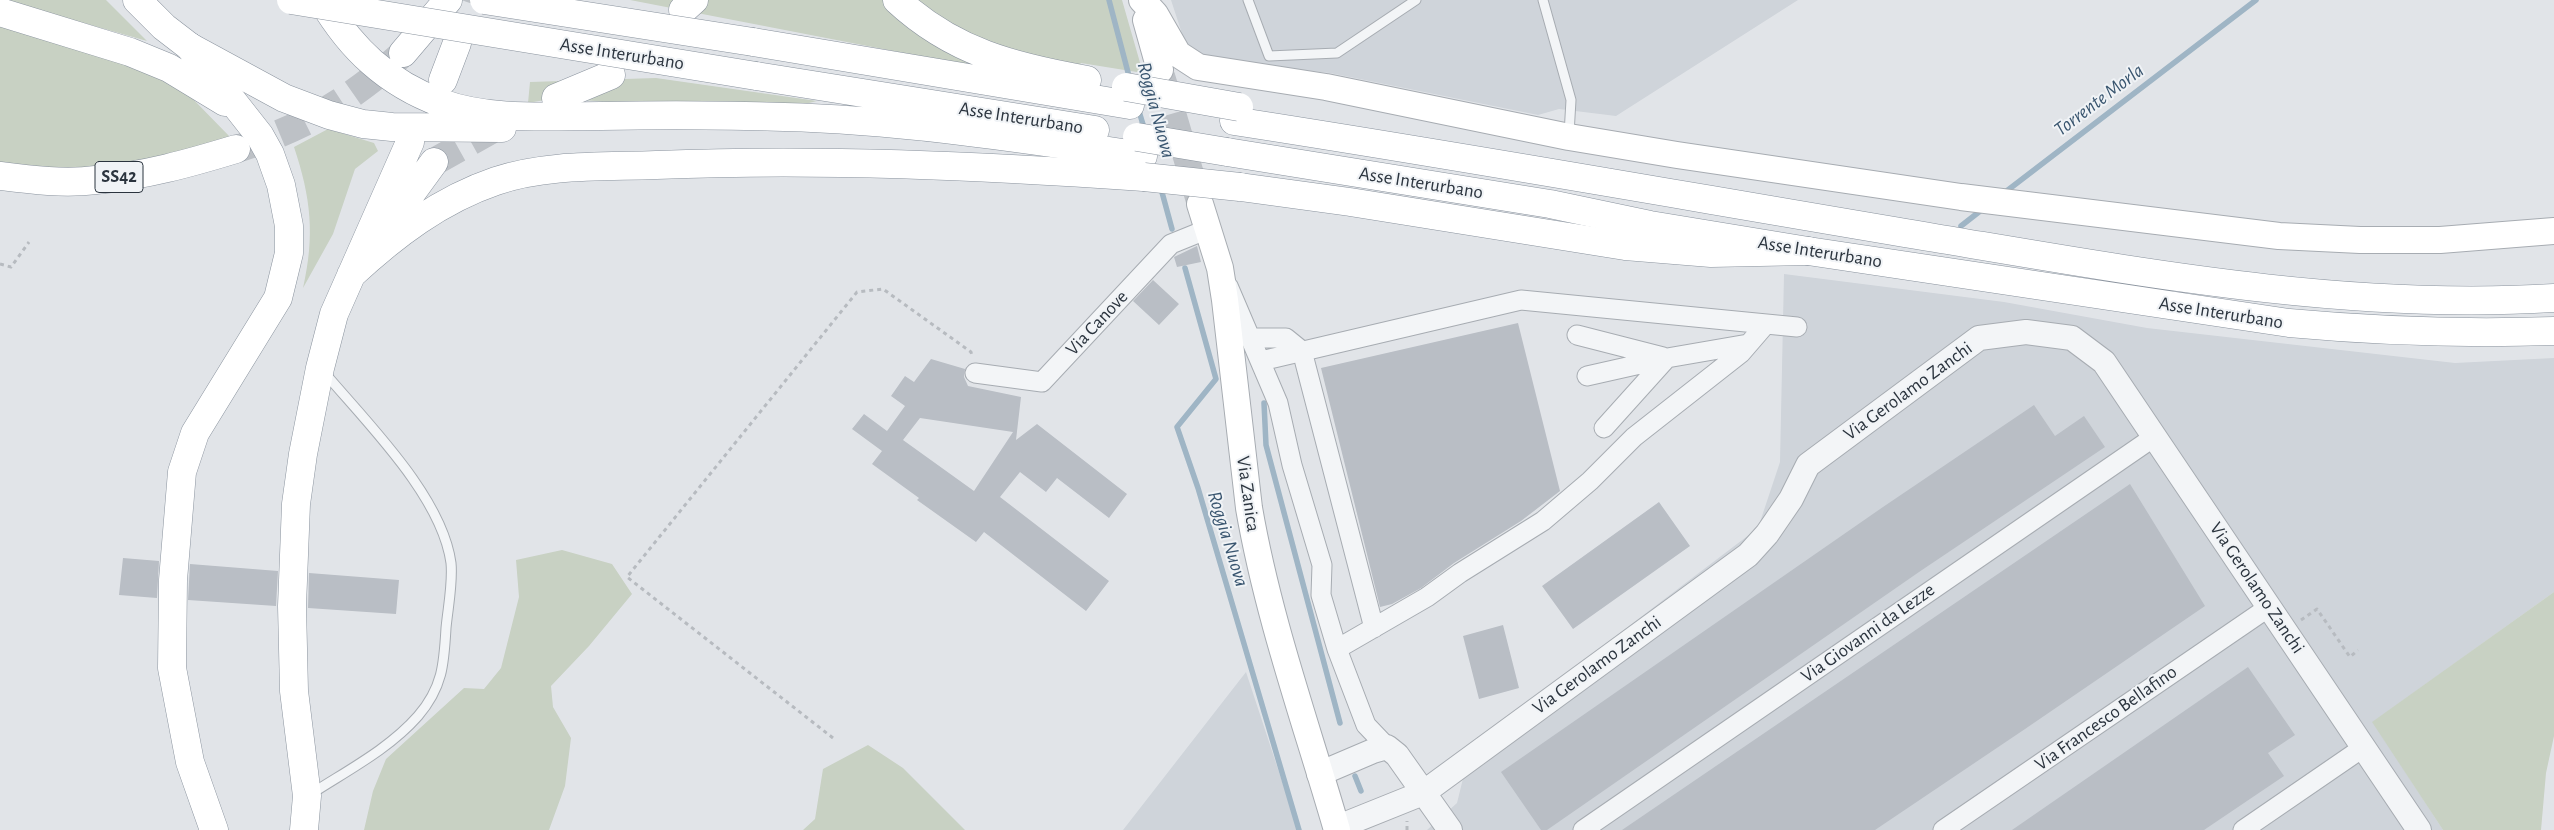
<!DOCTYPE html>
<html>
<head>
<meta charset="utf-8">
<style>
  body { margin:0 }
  canvas { display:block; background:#e1e4e8 }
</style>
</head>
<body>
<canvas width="2554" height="830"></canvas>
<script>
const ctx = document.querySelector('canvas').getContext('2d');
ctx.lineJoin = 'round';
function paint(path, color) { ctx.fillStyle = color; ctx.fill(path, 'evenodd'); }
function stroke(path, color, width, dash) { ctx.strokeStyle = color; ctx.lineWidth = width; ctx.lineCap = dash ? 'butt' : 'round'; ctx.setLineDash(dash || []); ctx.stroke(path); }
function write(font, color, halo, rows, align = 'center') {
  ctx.font = font + ' "Alegreya Sans",sans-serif'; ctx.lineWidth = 4; ctx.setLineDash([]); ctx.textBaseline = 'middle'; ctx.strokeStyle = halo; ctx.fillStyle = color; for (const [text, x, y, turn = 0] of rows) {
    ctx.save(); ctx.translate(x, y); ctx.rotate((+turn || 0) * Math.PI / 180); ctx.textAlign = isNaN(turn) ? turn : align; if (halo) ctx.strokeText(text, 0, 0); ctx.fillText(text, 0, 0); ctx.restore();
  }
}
paint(new Path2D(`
  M1171,0H1798L1616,116L1559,109L1538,115L1330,73L1190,58Z
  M1784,274L2004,302L2147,328L2455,363L2554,358V592L2373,722L2443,830H1427L1457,803L1471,746L1758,528L1780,462Z
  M1246,672L1298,830H1123Z`), '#cfd4da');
paint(new Path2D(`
  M3,0H106L147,41Z
  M630,0H883L904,21L981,68Z
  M912,0H1122L1143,73L1081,63L1077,70L971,42Z
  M0,22L132,63L189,95L232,139L171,157L92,171L0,165Z
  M656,78L817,101L801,105L675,101L647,105L556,98L528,103L530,82Z
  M328,129L374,143L378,151L355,169L333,234L303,288C315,235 311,198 294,147Z
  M562,550L612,564L632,594L589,646L551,686L553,707L571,738L565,786L549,830H364L373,791L386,759L464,688L484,689L501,668L519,597L516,560Z
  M2554,592V736L2546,773L2541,830H2443L2372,722Z
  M868,745L903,768L965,830H803L815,819L823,769Z`), '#c8d1c3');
stroke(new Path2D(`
  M1109,0L1130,80
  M1138,108L1145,131
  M1160,185L1172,229
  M2004,193L2256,0
  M1961,226L1984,208
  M1185,268L1216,379L1177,427L1198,488L1299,830
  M1264,403L1266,445L1340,723
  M1355,776L1361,791`), '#9fb5c5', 5.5);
paint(new Path2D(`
  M1197,246L1201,262L1177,267L1174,257Z
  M1153,280L1179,304L1159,325L1133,301Z
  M1518,323L1560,491L1521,521L1454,563L1421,588L1392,604L1380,607L1321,368Z
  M931,359L965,369L964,377L968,386L1021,397L1016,440L1037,424L1127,494L1109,518L1057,478L1046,492L1020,472L1000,497L1109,581L1086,611L984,532L976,542L917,500L919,498L872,464L882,451L852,429L864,414L887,431L905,406L891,396L905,376L914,382ZM920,418L1013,432L974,491L903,440Z
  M2034,405L2055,436L2084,416L2105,447L1919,572L1547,830H1541L1501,772L1883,507Z
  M2130,484L2205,606L2025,729L1875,830H1622Z
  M1659,502L1690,546L1573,629L1542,586Z
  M123,558L159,561L157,598L119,595Z
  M190,564L278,571L276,606L188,600Z
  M309,573L399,580L396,614L308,608Z
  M1503,625L1519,688L1479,699L1463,636Z
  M2248,667L2295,735L2268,753L2284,776L2204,830H2012Z`), '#b9bec5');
stroke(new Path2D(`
  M1162,76L1199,201`), '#bdc1c6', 26, [26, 13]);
stroke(new Path2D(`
  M240,148C307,126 347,102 400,56`), '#bdc1c6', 28, [28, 14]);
stroke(new Path2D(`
  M457,43L472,0
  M434,162L502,124`), '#bdc1c6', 28, [28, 14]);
const service = new Path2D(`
  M1248,0L1269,56L1337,53L1416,0
  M1543,0L1571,100L1569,134
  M311,794C348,770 389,749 418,716C443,687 444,663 446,628C448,607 453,583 451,563C442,496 366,422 324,372`);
const minor = new Path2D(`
  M1228,286L1278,403L1292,465L1322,565L1321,595L1337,649L1366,725L1387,747
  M1577,335L1663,357
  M1251,338H1286L1302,351L1374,628
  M1261,361L1521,300L1797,327
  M975,373L1042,382L1171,244L1208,229
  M1587,376L1667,358L1748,344
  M1604,428L1667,358
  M1337,649L1427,597L1460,573L1543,521L1590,481L1634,437L1741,353L1766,324
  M1583,830L2154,437
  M1943,830L2269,607
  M2243,830L2364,747`);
const tertiary = new Path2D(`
  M1319,774L1373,751L1387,747L1397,755L1450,830
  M1336,828L1423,793L1748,555L1767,534L1791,499L1808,465L1979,338L2026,332L2072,338L2104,362L2419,830`);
const secondary = new Path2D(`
  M1142,0L1155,14L1178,54L1198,67L1326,87L1569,137L1677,155L1961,197L2279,236L2360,240H2440L2554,231
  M1146,20L1160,70
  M1200,204L1220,268L1225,300L1249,508C1268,618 1306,723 1337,830`);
const trunk = new Path2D(`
  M137,0L164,27L190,47L284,98L329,115L363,124L392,127L502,128
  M322,0C351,49 387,83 441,103C490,121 549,116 601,116C662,115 723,115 784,117C904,120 1024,139 1143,156
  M897,0C953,52 1014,67 1087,80
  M753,42L1130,105
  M403,53L448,0
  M756,76L1095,130
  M1234,121C1468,157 1702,199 1935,238C2139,272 2347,311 2554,298
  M1227,152L1550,204L1650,225L1808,251L2289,323C2377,331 2465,334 2554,331
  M0,176C31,180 65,184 96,180C144,176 190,163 236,149`);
const motorway = new Path2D(`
  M683,10L694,0
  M0,12L130,52L169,68L225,102
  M190,47L260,136L270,154L281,185L289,226V253L278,298L195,433L182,472L173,580L172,668L190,762L214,830
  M443,80L457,43
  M556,98L611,75
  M1240,187L1350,202L1625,246L1711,253L1808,251
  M383,232L434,162
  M351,275C394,235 440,200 496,181C546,164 604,167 656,165C819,158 982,166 1144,177
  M304,830L307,796L294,691L292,606L296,504L303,454L320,368L334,314L410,142`);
stroke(service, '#a7acb2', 11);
stroke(minor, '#a7acb2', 21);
stroke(tertiary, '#a7acb2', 26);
stroke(secondary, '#a7acb2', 28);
stroke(trunk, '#8a939e', 29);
stroke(motorway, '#8a939e', 29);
stroke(new Path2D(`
  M0,264L11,267L29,242
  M2301,620L2317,609L2350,657L2358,650
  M833,738L627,577L857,292L883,289L971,352L972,356
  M1407,830V821`), '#b7bbc0', 3, [4, 4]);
stroke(service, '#f3f5f7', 9);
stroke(minor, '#f3f5f7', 19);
stroke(tertiary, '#f3f5f7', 24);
stroke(secondary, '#fff', 26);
stroke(trunk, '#fff', 28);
stroke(motorway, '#fff', 28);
const trunkBridge = new Path2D(`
  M291,0L756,76
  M484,0L753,42
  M1126,87L1239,107
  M1137,137L1227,152`);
const motorwayBridge = new Path2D(`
  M1144,177L1240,187`);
stroke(trunkBridge, '#8a939e', 29, []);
stroke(motorwayBridge, '#8a939e', 29, []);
stroke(trunkBridge, '#fff', 28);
stroke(motorwayBridge, '#fff', 28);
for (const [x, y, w] of [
  [119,177,48]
]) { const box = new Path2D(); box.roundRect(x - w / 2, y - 15.5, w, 31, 4); ctx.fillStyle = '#f0f3f6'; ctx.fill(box); stroke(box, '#2b343e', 1); }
write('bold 18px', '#2b343e', null, [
  ["SS42",119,177]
]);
write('19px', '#2b343e', '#f0f3f6', [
  ["Asse Interurbano",622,54,9],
  ["Asse Interurbano",1021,118,9],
  ["Asse Interurbano",1421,183,9],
  ["Asse Interurbano",1820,252,9],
  ["Asse Interurbano",2221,313,9],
  ["Via Canove",1097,323,-47],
  ["Via Gerolamo Zanchi",1908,391,-36],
  ["Via Zanica",1248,494,82],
  ["Via Gerolamo Zanchi",2257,588,56],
  ["Via Giovanni da Lezze",1868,633,-35],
  ["Via Gerolamo Zanchi",1597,665,-36],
  ["Via Francesco Bellafino",2106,718,-35]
]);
write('italic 20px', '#39556f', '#f0f3f6', [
  ["Torrente Morla",2099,100,-37],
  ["Roggia Nuova",1156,110,75],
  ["Roggia Nuova",1228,539,73]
]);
</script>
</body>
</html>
